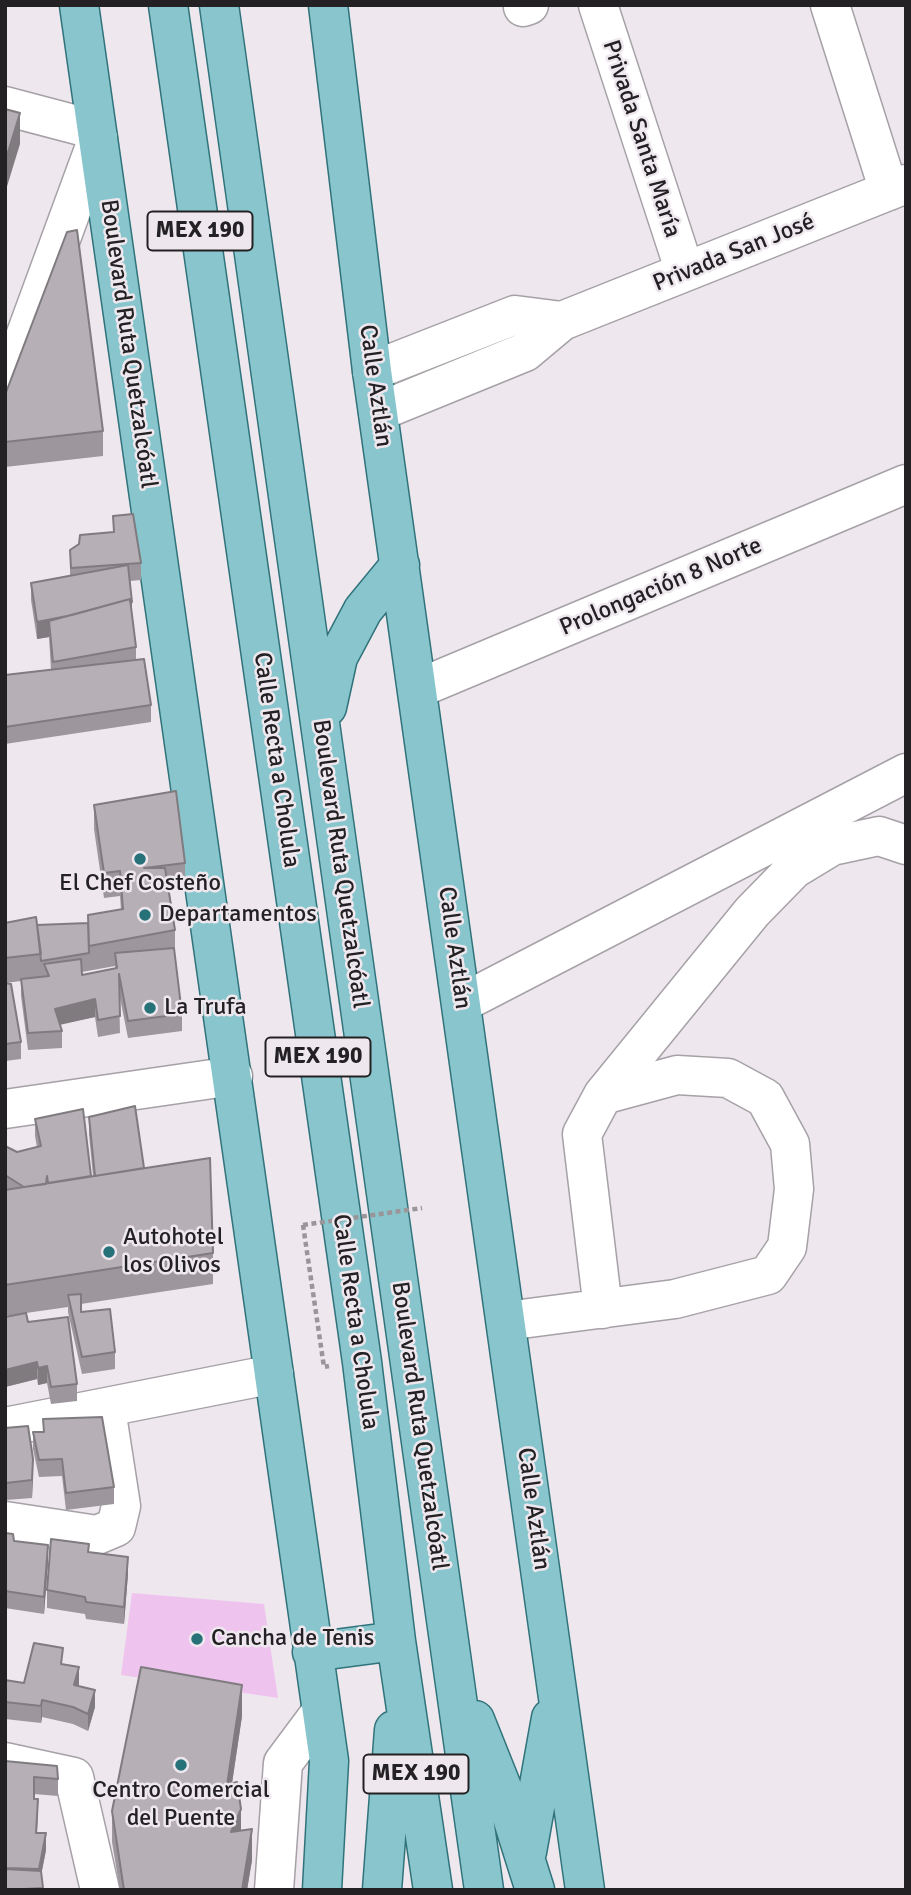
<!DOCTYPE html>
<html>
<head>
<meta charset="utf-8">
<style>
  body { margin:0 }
  #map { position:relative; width:911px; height:1895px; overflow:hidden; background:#eee8ee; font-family:Signika,sans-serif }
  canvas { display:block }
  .frame { position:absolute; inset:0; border:7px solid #232123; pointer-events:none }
</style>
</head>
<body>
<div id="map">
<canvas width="911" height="1895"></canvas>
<div class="frame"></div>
</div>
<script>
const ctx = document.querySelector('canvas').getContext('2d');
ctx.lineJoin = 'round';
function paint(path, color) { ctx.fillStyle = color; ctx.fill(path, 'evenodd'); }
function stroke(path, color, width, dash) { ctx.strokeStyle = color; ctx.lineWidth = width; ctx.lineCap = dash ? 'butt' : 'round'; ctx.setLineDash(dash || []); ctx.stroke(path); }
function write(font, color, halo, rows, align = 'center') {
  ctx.font = font + ' Signika,sans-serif'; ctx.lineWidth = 5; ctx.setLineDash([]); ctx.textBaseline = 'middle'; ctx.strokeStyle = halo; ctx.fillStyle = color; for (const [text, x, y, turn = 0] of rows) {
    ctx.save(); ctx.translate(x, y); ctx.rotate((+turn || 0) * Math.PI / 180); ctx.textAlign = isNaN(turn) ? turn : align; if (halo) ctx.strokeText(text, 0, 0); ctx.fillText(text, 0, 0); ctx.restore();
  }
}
paint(new Path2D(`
  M132,1593L264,1604L278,1698L121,1675Z`), '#eec4ee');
const minor = new Path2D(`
  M598,5L685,272
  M830,5L889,191
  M523,7L529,5
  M5,106L96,130
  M372,371L515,315L562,321
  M5,391L98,138
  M378,412L525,352L562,321L906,184
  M417,689L906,484
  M462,1003L906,773
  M5,1109L233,1076
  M603,1309L582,1134L603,1095L752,912L794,869L832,846L879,836L906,845
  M506,1321L675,1299L768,1275L787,1247L794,1189L790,1144L765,1098L728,1078L677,1075L603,1095
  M5,1427L274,1374
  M5,1521L97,1535L116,1527L121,1506L106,1409
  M5,1762L74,1777L100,1890
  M274,1890L283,1763L321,1712`);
const major = new Path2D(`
  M79,5L329,1761L322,1890
  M168,5L362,1362L396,1641L433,1890
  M219,5L484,1890
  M328,5L372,371L585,1890
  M327,707L338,657L363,610L400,565
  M312,1652L396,1641
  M475,1720L505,1795L535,1890
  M527,1852L551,1718
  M382,1890L394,1730`);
stroke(minor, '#a6a1a6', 41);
stroke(major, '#31737b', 41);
stroke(new Path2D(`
  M303,1225L324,1367L329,1366`), '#999599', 4.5, [5, 3.5]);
stroke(minor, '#fff', 38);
stroke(major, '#88c5cc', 38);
stroke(new Path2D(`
  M303,1225L422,1208`), '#999599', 4.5, [5, 3.5]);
paint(new Path2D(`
  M5,395L103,431V456L5,467Z
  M113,516L141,563V580L130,581L132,614L136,647V660L151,705V722L5,744V675L51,670L49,637L37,639L31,600V583L70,576V550L113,532Z
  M94,805L185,863V888L169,890L175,930V954L182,1014V1031L128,1038L119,993L120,1033L98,1037L95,1017L60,1024L62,1031V1048L28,1050L21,996V981L5,983V923L37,925L88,923L121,910L120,896L104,898L94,829ZM115,966V969L82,975V972Z
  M5,983L21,1042V1059L5,1061Z
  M89,1117L144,1168L213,1253V1284L81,1304V1312L115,1352V1369L82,1374L68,1312V1307L5,1316V1146L17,1152L37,1147L35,1136V1119L91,1177L93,1176L89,1134Z
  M5,1317L28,1322L77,1384V1401L51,1404L47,1383L38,1385L37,1379L5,1387Z
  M43,1419L114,1487V1504L66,1510L62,1476L39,1477L33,1449V1432H43Z
  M5,1428L33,1476L32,1498L6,1500Z
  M5,1533L14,1541L48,1562L44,1614L5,1608Z
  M89,1552L128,1574L124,1624L86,1619L85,1614L47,1608V1590Z
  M63,1664L79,1684V1686L95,1707L88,1731L73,1724L42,1717L41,1723L5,1719V1680L24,1683Z
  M242,1716L232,1784L241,1830L252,1860L247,1890H120L112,1842V1811Z
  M5,1761L58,1779V1796L34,1794L38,1816L37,1833L46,1850L41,1875L43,1890H5Z`), '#9d979d');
paint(new Path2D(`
  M20,113V144L5,193V162Z
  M132,602V619L49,621V637L37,639V622Z
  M95,999V1017L55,1026V1009Z
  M37,1362V1379L5,1387V1370Z
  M47,1366V1383L38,1385V1368Z
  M33,1459V1476L32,1498V1480Z
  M48,1545V1562L44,1614V1597Z
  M128,1557V1574L124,1624V1607Z
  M79,1667V1684L74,1702V1685Z
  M242,1685V1716L227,1816V1785Z
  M95,1690V1707L88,1731V1714Z
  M42,1700V1717L41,1723V1706Z
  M241,1809V1840L231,1832Z
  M252,1829V1860L247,1890H242Z
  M46,1833V1850L39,1886V1869Z`), '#7f7b7f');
const building = new Path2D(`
  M5,109L20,113L5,162Z
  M77,230L103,431L5,442V395L67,232Z
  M133,514L141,563L71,568L70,550L79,544L80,535L114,532L113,516Z
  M128,565L132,602H130V599L72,615L37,622L31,583Z
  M130,599L136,647L53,662L49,621Z
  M144,659L151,705L5,727V675Z
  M176,791L185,863L144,868H165L175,930L89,946L88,915L123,909L120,871L104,873L94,805Z
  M36,917L41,954L5,958V923Z
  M88,923L89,953L41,961L37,925Z
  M174,948L182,1014L128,1021L119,974L120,1016L98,1020L95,999L55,1009L62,1031L28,1033L21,979L49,976L44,964L81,959L82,975L117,968L115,953Z
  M5,983L11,984L21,1042L5,1044Z
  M135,1106L144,1168L95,1176L89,1117Z
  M83,1109L91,1176L48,1183L47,1176L46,1184L24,1187L5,1175V1146L17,1152L41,1146L35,1119Z
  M210,1158L213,1253L5,1285V1190Z
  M81,1294V1312L110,1309L115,1352L82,1357L68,1295Z
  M26,1313L28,1322L68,1317L77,1384L51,1387L47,1366L38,1368L37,1362L5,1370V1317Z
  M102,1417L114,1487L66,1493L62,1459L39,1460L33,1432H44L43,1419Z
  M28,1426L33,1459L32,1480L6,1483L5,1428Z
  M5,1533L13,1534L14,1541L48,1545L44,1597L5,1591Z
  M51,1539L89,1544L88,1552L128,1557L124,1607L86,1602L85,1597L47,1590Z
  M34,1643L63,1648L61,1664L79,1667L74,1685L95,1690L88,1714L73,1707L42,1700L41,1706L5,1702V1680L24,1683Z
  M141,1667L242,1685L227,1785L237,1782L241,1809L231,1832L252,1829L242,1890H124L112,1811Z
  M5,1761L57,1766L58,1779L34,1777V1799H38L36,1833H46L39,1869L5,1868Z
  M5,1869L41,1871L43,1888L5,1890Z`);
paint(building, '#b6b0b6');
stroke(building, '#7f7b7f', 2);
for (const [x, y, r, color] of [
  [140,859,7,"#277178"],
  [145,915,7,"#277178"],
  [150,1008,7,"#277178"],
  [109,1252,7,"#277178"],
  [197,1639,7,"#277178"],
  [181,1765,7,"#277178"]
]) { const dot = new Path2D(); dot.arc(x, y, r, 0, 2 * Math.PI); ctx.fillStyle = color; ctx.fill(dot); stroke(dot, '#eee8ee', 2.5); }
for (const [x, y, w] of [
  [200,231,105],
  [318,1057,105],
  [416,1774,105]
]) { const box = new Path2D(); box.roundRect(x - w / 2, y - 19.5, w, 39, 5); ctx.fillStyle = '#eee8ee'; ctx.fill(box); stroke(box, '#232123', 2); }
write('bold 23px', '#232123', null, [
  ["MEX 190",200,231],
  ["MEX 190",318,1057],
  ["MEX 190",416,1774]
]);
write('24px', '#232123', '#eee8ee', [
  ["Privada Santa María",641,139,72],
  ["Privada San José",734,253,-22],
  ["Boulevard Ruta Quetzalcóatl",128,344,82],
  ["Calle Aztlán",375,386,82],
  ["Prolongación 8 Norte",661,587,-23],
  ["Calle Recta a Cholula",276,760,82],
  ["Boulevard Ruta Quetzalcóatl",340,864,82],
  ["Calle Aztlán",454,948,82],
  ["Calle Recta a Cholula",355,1322,82],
  ["Boulevard Ruta Quetzalcóatl",419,1426,82],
  ["Calle Aztlán",533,1509,82]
]);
write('24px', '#232123', '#eee8ee', [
  ["El Chef Costeño",140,884,"center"],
  ["Departamentos",159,915],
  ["La Trufa",164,1008],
  ["Autohotel",123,1238],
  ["los Olivos",123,1266],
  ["Cancha de Tenis",211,1639],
  ["Centro Comercial",181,1791,"center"],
  ["del Puente",181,1819,"center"]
], 'left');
</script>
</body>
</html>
